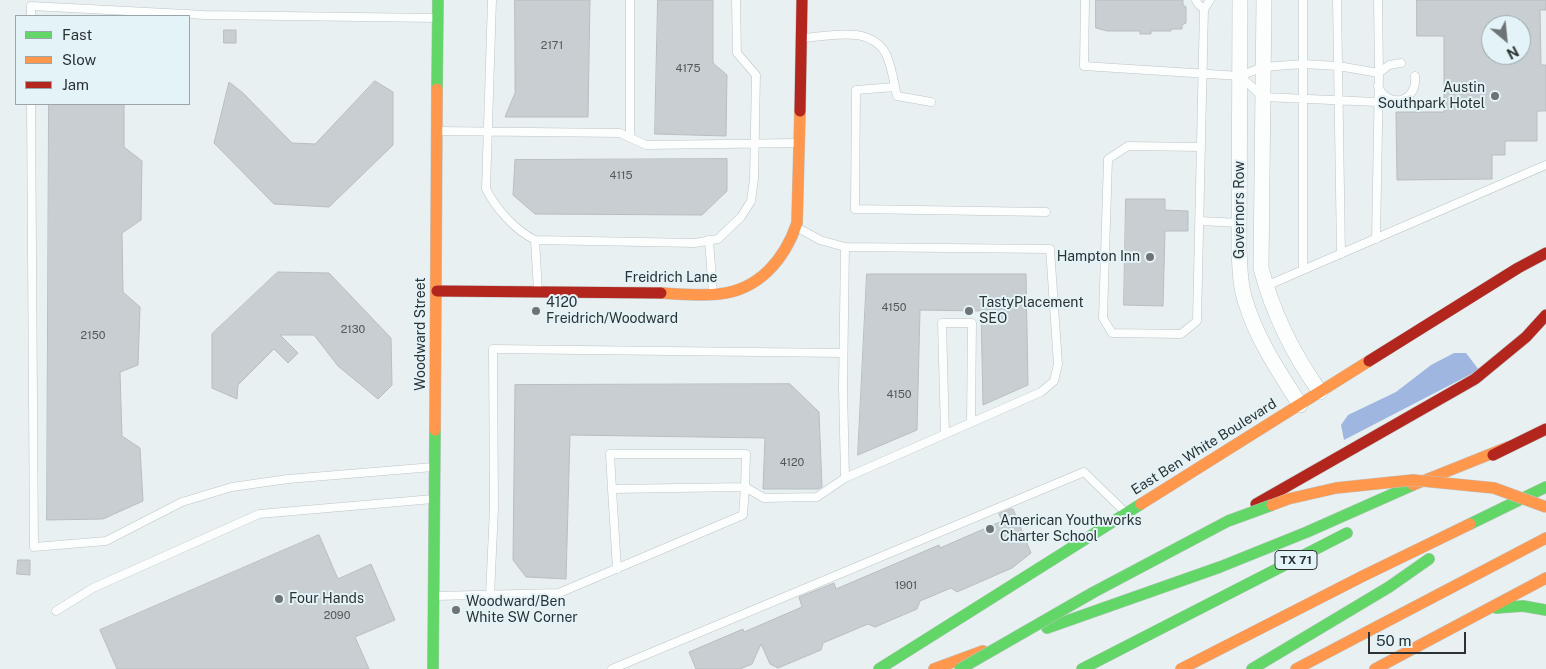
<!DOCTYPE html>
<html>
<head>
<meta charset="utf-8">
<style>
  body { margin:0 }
  #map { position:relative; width:1546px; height:669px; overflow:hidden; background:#e8f0f2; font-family:"Public Sans",sans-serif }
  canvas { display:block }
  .legend { position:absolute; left:15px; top:15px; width:175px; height:90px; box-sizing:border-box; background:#e3f3f7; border:1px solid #9aa6a9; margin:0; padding:6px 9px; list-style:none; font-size:15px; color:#2c3234 }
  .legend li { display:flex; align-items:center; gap:10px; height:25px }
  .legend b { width:25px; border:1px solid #9aa6a9 }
  .north { position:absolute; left:1481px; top:15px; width:50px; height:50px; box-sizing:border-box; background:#e3f3f7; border:1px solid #9aa6a9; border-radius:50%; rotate:152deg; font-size:14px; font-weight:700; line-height:20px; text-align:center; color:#2c3234 }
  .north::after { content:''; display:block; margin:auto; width:18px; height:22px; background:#6e7476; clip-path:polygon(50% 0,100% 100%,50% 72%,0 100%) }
  .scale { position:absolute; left:1368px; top:632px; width:98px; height:22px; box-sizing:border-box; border:2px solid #2c3234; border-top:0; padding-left:6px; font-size:15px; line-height:18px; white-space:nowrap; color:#2c3234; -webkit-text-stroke:4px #e3f3f7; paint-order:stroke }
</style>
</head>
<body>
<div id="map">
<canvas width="1546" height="669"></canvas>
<ul class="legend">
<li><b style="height:6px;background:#63d668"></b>Fast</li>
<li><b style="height:6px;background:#ff974d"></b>Slow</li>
<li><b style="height:6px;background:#b3261e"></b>Jam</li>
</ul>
<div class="north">N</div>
<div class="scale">50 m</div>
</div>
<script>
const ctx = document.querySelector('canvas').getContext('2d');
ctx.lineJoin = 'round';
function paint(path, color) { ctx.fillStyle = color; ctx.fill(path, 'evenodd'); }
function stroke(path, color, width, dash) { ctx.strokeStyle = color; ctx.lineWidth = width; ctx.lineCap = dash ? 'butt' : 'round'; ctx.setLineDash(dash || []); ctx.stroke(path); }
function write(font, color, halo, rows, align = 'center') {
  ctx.font = font + ' "Public Sans",sans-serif'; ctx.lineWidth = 4; ctx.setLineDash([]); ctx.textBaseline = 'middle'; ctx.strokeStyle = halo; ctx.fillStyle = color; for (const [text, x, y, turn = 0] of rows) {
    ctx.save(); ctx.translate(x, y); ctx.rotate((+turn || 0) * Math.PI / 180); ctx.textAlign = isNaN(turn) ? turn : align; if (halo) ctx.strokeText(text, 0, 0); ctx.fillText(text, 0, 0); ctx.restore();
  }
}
paint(new Path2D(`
  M1454,353H1466L1479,370L1344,440L1341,425L1348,415L1396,392L1431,365Z`), '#9fb6e1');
const building = new Path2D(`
  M515,0H590L588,117H505L515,93Z
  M658,0H713V63L727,75L726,136L655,134Z
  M1096,0H1183V5L1186,7V23L1182,25V29H1171V31H1151V34H1140V31H1107L1096,28Z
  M1417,0H1546V10H1540L1541,65H1546V111H1537V141H1505V155H1492V179L1397,180L1396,112H1444V36H1417ZM1491,25H1521V55H1491Z
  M224,30H236V43H224Z
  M375,81L393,92V145L329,207L274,204L214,143L229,82L243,93L292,143L315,144Z
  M49,104H124V147L142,161L141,220L122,233L123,292L140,307L138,365L120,372L122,436L140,448L143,501L103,519L47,520Z
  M727,159V191L702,215L535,214L513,195L515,160Z
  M1126,199H1165V210L1188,211V231H1165L1163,306L1124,305Z
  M278,272L329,273L391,338L392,385L378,399L338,366L314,335H280L298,353L288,363L274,349L238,385L237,399L212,388V334Z
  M867,274H1026L1028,385L983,405L981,311L920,310L917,430L858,455Z
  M790,384L819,412L822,487L818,489H763L765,438L570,435L566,579L526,577L513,560L515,385Z
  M1010,509H1013L1031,553L1012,568L957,592L951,588L920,601L917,609L875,627L868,624L823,643L821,650L778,668L770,664L761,644L752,664L740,669H696L689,652L743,629L744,632L802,607L799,597L834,583L836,589L939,545L940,548L1002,521L999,514Z
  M319,535L338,579L371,564L395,620L355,637L369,669H117L100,630Z
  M18,560H30V575L17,574Z`);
paint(building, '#c8ced1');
stroke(building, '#b8bec0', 1);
const lane = new Path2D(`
  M492,0L486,189C497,210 515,230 535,240L695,243L718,239L741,217L751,201L754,179L756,75L737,53L736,0
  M630,0V138
  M1085,0L1084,66L1240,76L1263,67L1303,64L1338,66L1379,73L1378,0
  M1196,0L1198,4L1204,9
  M1337,0L1341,254
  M31,16V6L205,15L436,18
  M803,38C830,36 870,25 886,54C892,67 894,83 897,96L931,102
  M1240,76L1263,97L1377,102
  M1378,86C1388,110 1418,102 1415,76
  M895,87L856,90L855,209L1046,212
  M31,104L34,547L106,541L182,502L232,487L288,479L433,467
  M439,131L620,133L646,145L796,143
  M1201,147L1128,146L1108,159L1103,318L1112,333L1181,334L1197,321C1200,217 1202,113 1204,9L1210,0
  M1200,221L1240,223
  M798,228L820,240L845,247L1050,249L1058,364L1054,381L1041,392L845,478L843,387L845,247
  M1376,239L1379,73L1389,65L1401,63
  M535,240L538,291
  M709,240L713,293
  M1303,270V0
  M1266,286L1546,165
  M945,434L942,323H972L971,423
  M612,489L610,454H746L745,487L764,498L817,497L845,478
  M490,595L494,508L493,349L843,353
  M436,596L559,593L743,515L745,487L612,489L617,569
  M56,611L93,588L259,514L433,499
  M612,669L1084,472L1125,512`);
const street = new Path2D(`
  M1240,0L1239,250C1240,268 1240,287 1246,303C1257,340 1280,373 1300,405
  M1264,0L1261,268C1273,314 1293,354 1320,392`);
const fast = new Path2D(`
  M437,89L438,0
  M1470,524L1546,487
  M1496,608L1523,606L1546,610
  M1047,628L1220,567L1307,532L1413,485
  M433,669L435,430
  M879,669L1141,504
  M1082,669L1347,533
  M1252,669L1389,587L1429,559`);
const slow = new Path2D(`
  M661,293C680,294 700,296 719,294C759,290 785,259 797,223L800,111
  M435,430L437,89
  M1413,485L1508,447
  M1141,504L1369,361
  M934,669L983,651
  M1181,669L1363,576L1470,524
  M1296,669L1546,538
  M1375,669L1546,578`);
const jam = new Path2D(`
  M800,111L802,0
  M437,291L661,293
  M1369,361L1518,268L1546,253
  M1493,455L1546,429
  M1256,504L1475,379L1526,337L1546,315`);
stroke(lane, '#bec4c6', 9);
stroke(street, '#bec4c6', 16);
stroke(fast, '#bec4c6', 12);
stroke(slow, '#bec4c6', 12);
stroke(jam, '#bec4c6', 12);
stroke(lane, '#fcfdfd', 8);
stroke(street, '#fcfdfd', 15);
stroke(fast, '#63d668', 11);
stroke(slow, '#ff974d', 11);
stroke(jam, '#b3261e', 11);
const fastBridge = new Path2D(`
  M960,669L1094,592L1228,521L1272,505`);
const slowBridge = new Path2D(`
  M1272,505L1288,499L1336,488L1413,480L1494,488L1546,507`);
stroke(fastBridge, '#bec4c6', 12, []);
stroke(slowBridge, '#bec4c6', 12, []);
stroke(fastBridge, '#63d668', 11);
stroke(slowBridge, '#ff974d', 11);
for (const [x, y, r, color] of [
  [1495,96,5,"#6e7476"],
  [1150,257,5,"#6e7476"],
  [536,311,5,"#6e7476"],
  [969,311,5,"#6e7476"],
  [990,529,5,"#6e7476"],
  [279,599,5,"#6e7476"],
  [456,610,5,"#6e7476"]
]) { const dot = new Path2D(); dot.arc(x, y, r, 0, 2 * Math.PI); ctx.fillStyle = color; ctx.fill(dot); stroke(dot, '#e3f3f7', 2); }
write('11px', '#53595b', null, [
  ["2171",552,46],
  ["4175",688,69],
  ["4115",621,176],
  ["4150",894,308],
  ["2130",353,330],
  ["2150",93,336],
  ["4150",899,395],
  ["4120",792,463],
  ["1901",906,586],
  ["2090",337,616]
]);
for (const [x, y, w] of [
  [1296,560,42]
]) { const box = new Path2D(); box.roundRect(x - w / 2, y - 9.5, w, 19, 4); ctx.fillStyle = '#e3f3f7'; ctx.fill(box); stroke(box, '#2c3234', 1); }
write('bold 12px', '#2c3234', null, [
  ["TX 71",1296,560]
]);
write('14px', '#2c3234', '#e3f3f7', [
  ["Austin",1485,88,"right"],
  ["Southpark Hotel",1485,104,"right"],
  ["Hampton Inn",1140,257,"right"],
  ["4120",546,303],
  ["Freidrich/Woodward",546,319],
  ["TastyPlacement",979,303],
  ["SEO",979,319],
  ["American Youthworks",1000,521],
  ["Charter School",1000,537],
  ["Four Hands",289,599],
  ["Woodward/Ben",466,602],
  ["White SW Corner",466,618]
], 'left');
write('14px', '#2c3234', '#e3f3f7', [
  ["Governors Row",1240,210,-90],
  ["Freidrich Lane",671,278],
  ["Woodward Street",421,334,-90],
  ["East Ben White Boulevard",1204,447,-32]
]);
</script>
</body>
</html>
